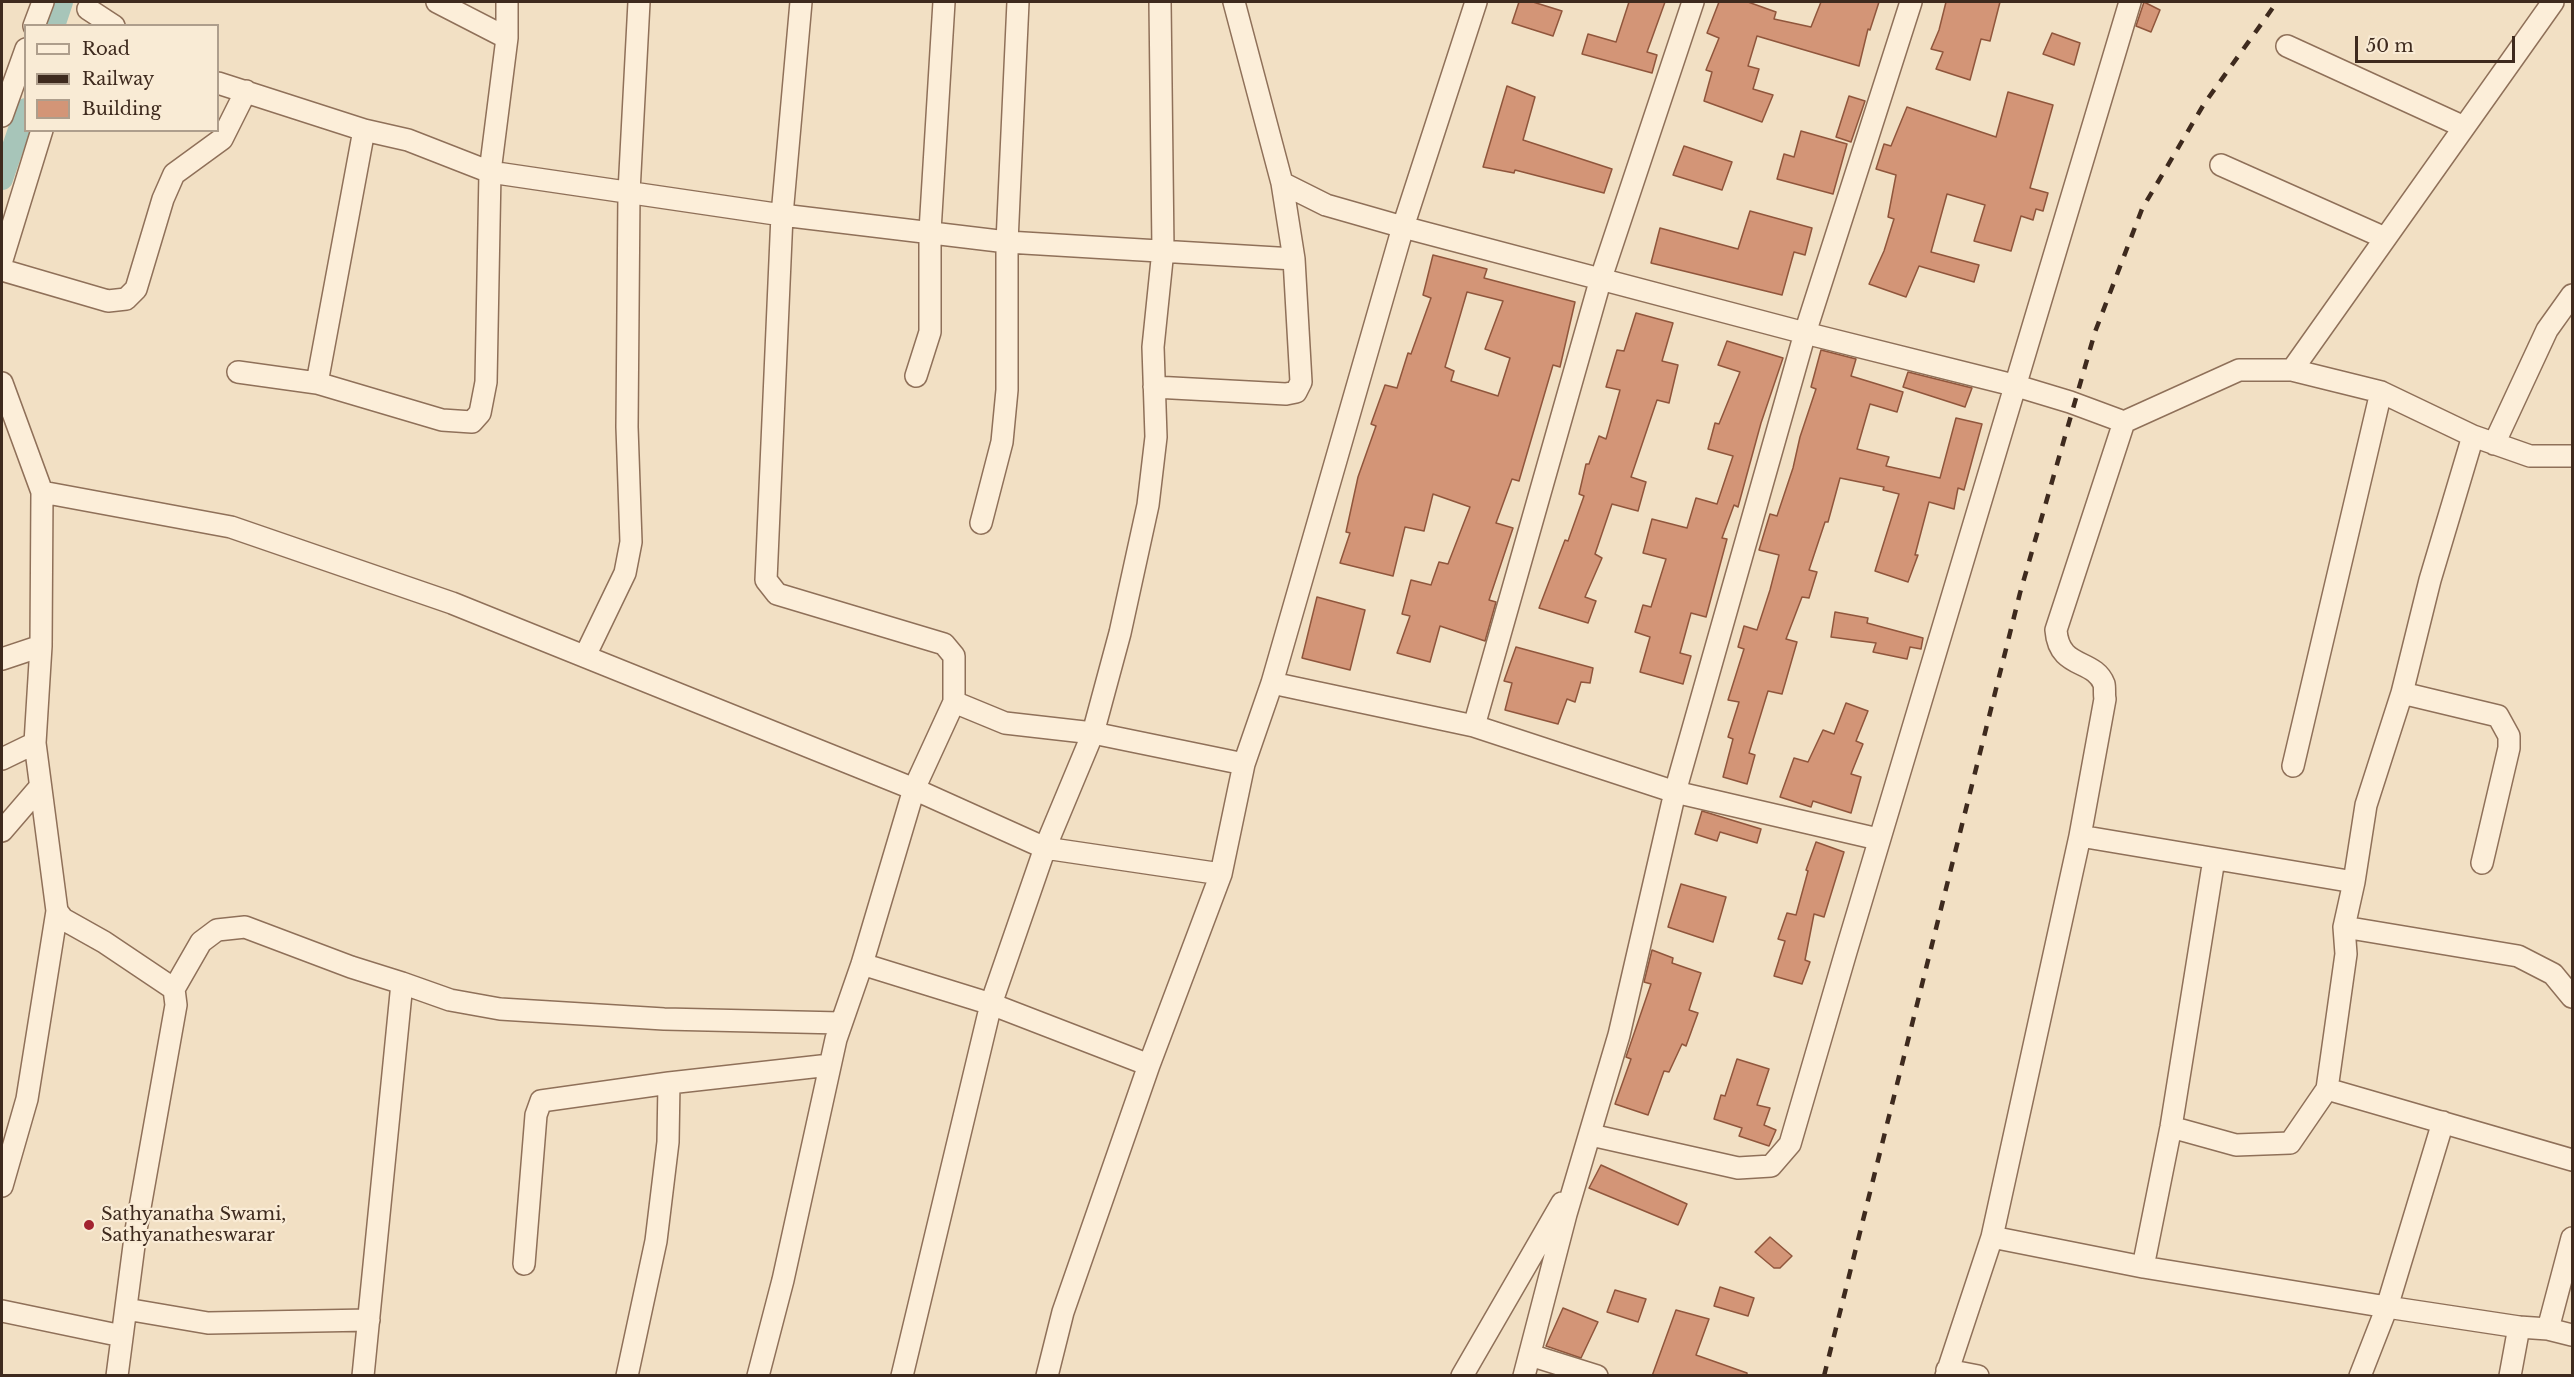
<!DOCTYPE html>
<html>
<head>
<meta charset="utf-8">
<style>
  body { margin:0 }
  #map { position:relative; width:2574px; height:1377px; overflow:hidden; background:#f2e0c4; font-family:"Libre Baskerville",serif }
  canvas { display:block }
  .frame { position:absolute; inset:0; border:3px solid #3e2a1e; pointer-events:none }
  .legend { position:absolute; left:24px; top:24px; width:195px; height:108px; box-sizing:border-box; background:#f9ebd5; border:2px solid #ae9e8c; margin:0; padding:8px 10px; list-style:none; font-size:18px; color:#3e2a1e }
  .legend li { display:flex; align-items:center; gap:12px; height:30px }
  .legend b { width:30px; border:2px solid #ae9e8c }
  .scale { position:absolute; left:2355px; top:36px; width:160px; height:27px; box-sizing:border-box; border:3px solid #3e2a1e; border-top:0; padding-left:8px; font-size:18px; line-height:21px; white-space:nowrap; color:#3e2a1e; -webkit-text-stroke:4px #f9ebd5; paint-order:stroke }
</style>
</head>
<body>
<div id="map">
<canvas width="2574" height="1377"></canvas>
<div class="frame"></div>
<ul class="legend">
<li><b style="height:8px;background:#fceed9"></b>Road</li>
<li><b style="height:8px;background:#3e2a1e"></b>Railway</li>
<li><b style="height:16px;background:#d39577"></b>Building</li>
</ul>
<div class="scale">50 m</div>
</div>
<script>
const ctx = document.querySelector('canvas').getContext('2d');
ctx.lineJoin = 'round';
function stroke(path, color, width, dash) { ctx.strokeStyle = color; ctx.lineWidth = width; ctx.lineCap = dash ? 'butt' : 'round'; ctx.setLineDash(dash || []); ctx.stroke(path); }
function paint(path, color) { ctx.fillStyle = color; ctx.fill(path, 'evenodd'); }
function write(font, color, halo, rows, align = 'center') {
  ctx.font = font + ' "Libre Baskerville",serif'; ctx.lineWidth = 4.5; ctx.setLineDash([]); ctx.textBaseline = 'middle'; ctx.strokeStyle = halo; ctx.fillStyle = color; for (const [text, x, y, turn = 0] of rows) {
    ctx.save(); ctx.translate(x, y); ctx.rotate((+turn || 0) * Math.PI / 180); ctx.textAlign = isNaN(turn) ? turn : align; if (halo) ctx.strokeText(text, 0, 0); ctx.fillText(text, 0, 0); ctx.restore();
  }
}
stroke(new Path2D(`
  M54,26L62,2
  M2,179L26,109`), '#a7c5b9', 22);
const building = new Path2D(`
  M1519,2H1533L1562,11L1553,36L1512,23Z
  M1629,2H1665L1647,52L1657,55L1652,73L1582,54L1588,34L1616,42Z
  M1719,2H1748L1776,12L1774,19L1811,27L1821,2H1879L1870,30L1868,29L1859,66L1757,36L1748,66L1759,69L1753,89L1773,95L1762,122L1704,101L1712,72L1706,70L1719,38L1707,33Z
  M1946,2H2000L1990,41L1981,39L1970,80L1936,69L1943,52L1931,49L1939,30Z
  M2144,2L2160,10L2151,32L2136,26Z
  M2052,33L2080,43L2074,65L2043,54Z
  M1507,86L1535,97L1523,140L1612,169L1604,193L1515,170L1514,173L1483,167Z
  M2008,92L2053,105L2030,188L2048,193L2043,211L2036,209L2033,220L2021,216L2011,251L1974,241L1985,205L1947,194L1931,252L1979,265L1974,282L1919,266L1906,297L1869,284L1884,251L1894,219L1888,217L1896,175L1876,169L1884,144L1891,146L1907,107L1996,137Z
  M1849,96L1865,101L1851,142L1836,137Z
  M1801,131L1847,144L1833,194L1777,179L1784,154L1794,157Z
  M1684,146L1732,162L1722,190L1673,175Z
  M1750,211L1812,228L1805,255L1794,252L1782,295L1651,263L1660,228L1738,249Z
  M1433,255L1487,269L1484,278L1575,302L1560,367L1553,365L1519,481L1512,479L1496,523L1513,528L1489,600L1496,602L1485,641L1440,626L1430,662L1397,653L1410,616L1402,614L1411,580L1431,585L1439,562L1448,564L1470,507L1433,494L1424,531L1405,527L1393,576L1340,563L1350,533L1346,532L1358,477L1376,426L1371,424L1385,385L1397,388L1408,353L1411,354L1431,298L1423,295ZM1467,292L1503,301L1485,349L1510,358L1498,396L1451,381L1454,371L1445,367Z
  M1636,313L1673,323L1662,361L1678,365L1669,403L1657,400L1631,477L1646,482L1638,511L1612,504L1595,554L1602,558L1585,597L1596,601L1588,623L1539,608L1565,540L1568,541L1584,496L1579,494L1586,464H1589L1599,436L1606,439L1620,390L1606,387L1617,350L1624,351Z
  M1727,341L1783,358L1761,423L1738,507L1734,505L1722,538L1727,539L1706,617L1691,613L1680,653L1691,656L1683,684L1640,672L1650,637L1635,632L1643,605L1651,607L1666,559L1643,553L1652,519L1687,528L1696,498L1717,504L1733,456L1708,449L1715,423L1719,424L1740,372L1718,365Z
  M1821,350L1856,359L1851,376L1903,392L1897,412L1870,404L1857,449L1889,457L1886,466L1940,478L1956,418L1982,424L1964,490L1958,488L1954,509L1929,502L1915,555H1918L1908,582L1875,571L1899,494L1883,490L1884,487L1840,478L1828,522H1825L1809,570L1817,572L1809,598L1802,597L1786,639L1797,642L1782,694L1768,691L1749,753L1755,755L1747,784L1723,777L1733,739L1728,737L1739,702L1728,700L1744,649L1738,647L1744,626L1757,630L1770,590L1779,555L1759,550L1770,514L1777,516L1793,468L1800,437L1816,389L1811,387Z
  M1908,372L1972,388L1965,407L1903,387Z
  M1317,597L1365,610L1350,670L1302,658Z
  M1835,612L1868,618L1867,623L1923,638L1921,649L1910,647L1907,659L1873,652L1876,643L1831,637Z
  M1516,647L1593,668L1590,683L1581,682L1575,702L1567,699L1558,724L1505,710L1512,683L1504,681Z
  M1846,703L1868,711L1856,741L1863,744L1851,774L1861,777L1851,813L1813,801L1811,807L1780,797L1794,758L1808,762L1823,730L1834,734Z
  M1702,811L1761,829L1757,843L1720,832L1717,841L1695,834Z
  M1816,842L1844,852L1824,917L1814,914L1805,960L1810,962L1802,984L1774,976L1785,941L1778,939L1787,913L1796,915L1808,871L1806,870Z
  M1681,884L1726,897L1713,942L1668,927Z
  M1652,950L1673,958L1672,963L1701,973L1689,1010L1698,1013L1686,1046L1682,1044L1669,1072L1664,1071L1648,1115L1615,1104L1631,1059L1626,1057L1651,984L1644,982Z
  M1737,1059L1769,1069L1757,1105L1770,1108L1764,1125L1776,1130L1769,1146L1739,1136L1742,1128L1714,1119L1721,1095L1725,1096Z
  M1601,1165L1687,1204L1678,1225L1589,1188Z
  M1770,1237L1792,1256L1780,1268H1774L1755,1252Z
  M1720,1287L1754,1298L1748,1316L1714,1306Z
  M1615,1290L1646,1299L1638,1322L1607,1312Z
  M1563,1308L1598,1322L1581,1358L1546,1346Z
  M1676,1310L1709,1319L1696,1355L1747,1373V1376H1652Z`);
paint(building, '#d39577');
stroke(building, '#90563c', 1.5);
const minor = new Path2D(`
  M437,2L507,38
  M801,2L782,215L766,580L777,594L944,644L954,656V702L1005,723L1093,733L1244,764
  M1234,2L1282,183
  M88,9L114,26
  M34,26L43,2
  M2287,46L2464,127
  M218,83L364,130L408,140L490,172L782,215L1007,242L1294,259L1282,183L1326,205L1403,227L1805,333L2017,386L2070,402L2124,422L2239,370H2292L2381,392L2473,436L2530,456H2572
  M2,116L26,49
  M2221,165L2385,238
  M2,260L42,130
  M2,270L108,301L126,299L136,289L163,199L174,174L222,139L246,91
  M2292,370L2553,2
  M238,372L317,383L442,420L472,422L480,413L486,382L490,172L507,38V2
  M916,376L930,332V231L944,2
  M2,383L42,492L41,646L35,743L57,911L63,919L104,942L174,989L176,1005L136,1230L117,1376
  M317,383L364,130
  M1154,387L1286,394L1296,392L1301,382L1294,259
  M2124,422L2056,630C2059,670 2094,658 2104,684C2105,688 2104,695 2105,699L2080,836L2354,882
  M2494,444L2547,330L2572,295
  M42,492L231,527L452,603L914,789L1045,848L1221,874
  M981,523L1002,442L1007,390V242L1018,2
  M585,656L625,573L631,542L627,427L629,192L639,2
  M2,659L41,646
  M1272,683L1474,726L1675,792L1878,839
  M2402,693L2498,716L2509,736V748L2482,863
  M1474,726L1601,278L1693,2
  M2,759L35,743
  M2293,766L2381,392
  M2,831L39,788
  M2344,927L2518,956L2553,974L2572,997
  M862,964L991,1004L1149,1065
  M402,983L450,1000L500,1009L664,1019L841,1023
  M174,989L201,942L217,930L245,927L351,967L402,983L363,1376
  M669,1083L830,1065
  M2327,1089L2572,1160
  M2443,1122L2387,1307L2519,1327
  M2171,1127L2236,1145L2290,1143L2327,1089L2346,954L2344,927L2354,882L2366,805L2402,693L2430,580L2473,436
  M1591,1135L1738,1168L1771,1166L1790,1144C1900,762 2018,382 2130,2
  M2,1186L27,1099L57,911
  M1992,1237L2143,1267L2171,1127L2214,859
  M524,1264L536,1115L541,1101L669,1083L668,1142L656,1241L627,1376
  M2143,1267L2387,1307L2360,1376
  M126,1309L208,1323L369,1320
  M2,1311L122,1336
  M2548,1329L2572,1335
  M1530,1355L1597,1376
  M1947,1370L1978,1376
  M758,1376L783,1280L836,1039L862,964L914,789L954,702
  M902,1376L991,1004L1045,848L1093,733L1120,633L1148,505L1156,437L1153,347L1163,250L1160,2
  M1047,1376L1063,1312L1149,1065L1221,874L1244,764L1272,683L1403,227L1476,2
  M1462,1376L1562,1203
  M1524,1376L1566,1214L1619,1035L1675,792L1805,333L1911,2
  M1946,1376L1992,1237L2080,836
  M2510,1376L2519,1327L2548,1329L2572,1238`);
stroke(minor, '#8f7059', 24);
stroke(minor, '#fceed9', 21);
stroke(new Path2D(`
  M1824,1376L2020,593L2095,332L2142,209L2204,104L2277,2`), '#3e2a1e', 4.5, [10, 10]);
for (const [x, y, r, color] of [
  [89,1225,6,"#a32330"]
]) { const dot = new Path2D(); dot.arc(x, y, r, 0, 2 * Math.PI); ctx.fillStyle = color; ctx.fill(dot); stroke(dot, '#f9ebd5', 2); }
write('18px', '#3e2a1e', '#f9ebd5', [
  ["Sathyanatha Swami,",101,1215],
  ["Sathyanatheswarar",101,1236]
], 'left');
</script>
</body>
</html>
